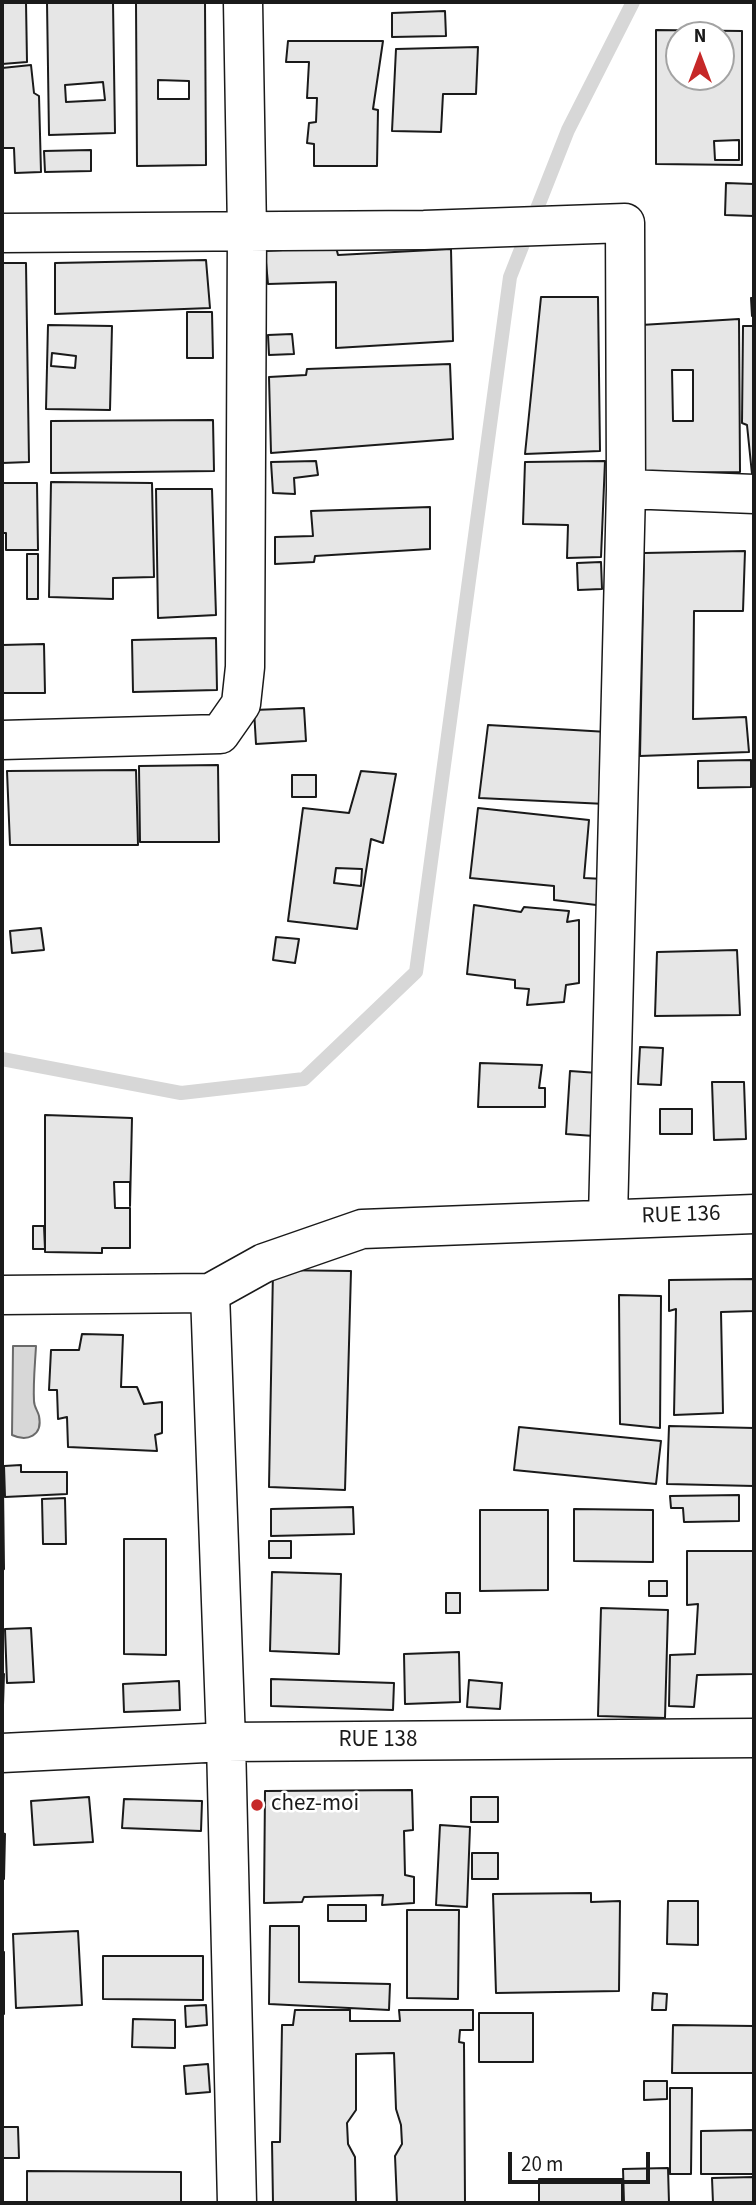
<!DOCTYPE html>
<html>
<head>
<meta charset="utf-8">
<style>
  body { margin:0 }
  #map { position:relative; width:756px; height:2205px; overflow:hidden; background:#fff; font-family:"Source Sans 3",sans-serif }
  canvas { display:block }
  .frame { position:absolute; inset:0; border:4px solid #1a1a1a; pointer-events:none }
  .north { position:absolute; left:665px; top:21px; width:70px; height:70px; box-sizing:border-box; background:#fff; border:2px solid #a3a3a3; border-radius:50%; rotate:0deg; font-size:19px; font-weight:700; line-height:28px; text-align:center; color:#1a1a1a }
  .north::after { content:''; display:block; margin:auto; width:24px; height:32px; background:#c62828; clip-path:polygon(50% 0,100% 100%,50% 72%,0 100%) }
  .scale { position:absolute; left:508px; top:2152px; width:142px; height:32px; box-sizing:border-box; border:4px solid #1a1a1a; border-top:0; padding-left:9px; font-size:21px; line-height:24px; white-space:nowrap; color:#1a1a1a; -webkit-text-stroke:5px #fff; paint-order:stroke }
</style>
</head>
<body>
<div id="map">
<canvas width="756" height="2205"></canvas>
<div class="frame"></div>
<div class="north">N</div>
<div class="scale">20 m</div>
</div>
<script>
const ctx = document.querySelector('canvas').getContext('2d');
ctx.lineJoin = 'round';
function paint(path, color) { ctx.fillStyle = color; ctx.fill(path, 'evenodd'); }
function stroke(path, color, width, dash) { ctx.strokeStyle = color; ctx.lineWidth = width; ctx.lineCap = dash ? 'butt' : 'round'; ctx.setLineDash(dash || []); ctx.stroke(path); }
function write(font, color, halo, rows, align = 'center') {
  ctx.font = font + ' "Source Sans 3",sans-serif'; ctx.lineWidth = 5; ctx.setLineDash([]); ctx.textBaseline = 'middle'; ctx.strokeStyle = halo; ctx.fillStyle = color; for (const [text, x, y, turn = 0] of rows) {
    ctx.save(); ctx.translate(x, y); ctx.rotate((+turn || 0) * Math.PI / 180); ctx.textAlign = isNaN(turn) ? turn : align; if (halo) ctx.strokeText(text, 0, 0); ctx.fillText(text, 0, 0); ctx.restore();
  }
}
const water = new Path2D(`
  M13,1346H36C35,1365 33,1383 34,1401C34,1407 38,1411 39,1416C43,1436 27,1442 12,1435Z`);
paint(water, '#d7d7d7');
stroke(water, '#6a6a6a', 2);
stroke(new Path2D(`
  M2,1059L181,1093L304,1079L416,972L510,277L568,130L633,2`), '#d7d7d7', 14);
const building = new Path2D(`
  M2,2H26L27,62L2,64Z
  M47,2H113L115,133L49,135ZM103,82L105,100L66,102L65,85Z
  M136,2H205L206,165L137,166ZM158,80L189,81V99H158Z
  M445,11L446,36L392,37V13Z
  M656,30L742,31V165L656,164ZM679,35H721V77H679ZM739,140V160H715L714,141Z
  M288,41H383L373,109L378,110L377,166H314V144L307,143L309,123L316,122L317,98H307L309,62H286Z
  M478,47L476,94H443L441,132L392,131L396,49Z
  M31,65L34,93L39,96L41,172L15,173L14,148H2V68Z
  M91,150V171L45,172L44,151Z
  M726,183L754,184V216L725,215Z
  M336,247L338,255L451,249L453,341L336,348V282L268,284L265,251Z
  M206,260L210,308L55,314V263Z
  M2,263H26L29,462L2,463Z
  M541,297H598L600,451L525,454Z
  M751,298H754V316H752Z
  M187,312H212L213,358H187Z
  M739,319L740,472L643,473L641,325ZM672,370H693V421H673Z
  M48,325L112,326L110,410L46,409ZM52,353L76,356L75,368L51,366Z
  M743,326H754V474H752L747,425L742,423Z
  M292,334L294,354L269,355L268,335Z
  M450,364L453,439L271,453L269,377L306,375L307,369Z
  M213,420L214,471L51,473V421Z
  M316,461L318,475L294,478L295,494L273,493L271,462Z
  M605,461L601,557L567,558L568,525L523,524L525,462Z
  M51,482L152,483L154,577L113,578V599L49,597Z
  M2,483H37L38,550H6V533H2Z
  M156,489H212L216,615L158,618Z
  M430,507V549L315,556L314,562L275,564V537L313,536L311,511Z
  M745,551L743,611H694L693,719L746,717L749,752L640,756L644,553Z
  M27,554H38V599H27Z
  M601,562L602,589L578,590L577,563Z
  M216,638L217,690L133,692L132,640Z
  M44,644L45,693H2V645Z
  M304,708L306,741L256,744L254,710Z
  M488,725L608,732L606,804L479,798Z
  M751,760V787L698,788V761Z
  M218,765L219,842H140L139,766Z
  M136,770L138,845H10L7,771Z
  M361,771L396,774L383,843L371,839L357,929L288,921L303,808L349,813ZM336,868L362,869L361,886L334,883Z
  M292,775H316V797H292Z
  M478,808L589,820L584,878L604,879L605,906L554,900V886L470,878Z
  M474,905L521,912L524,907L569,911L567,922L579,920V983L566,985L564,1002L527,1005L529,989L515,988V980L467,974Z
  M41,928L44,950L12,953L10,931Z
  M276,937L299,939L295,963L273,960Z
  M753,946L754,947V1025H753Z
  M737,950L740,1015L655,1016L657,952Z
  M640,1047L663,1048L661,1085L638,1084Z
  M480,1063L542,1065L539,1088H545V1107H478Z
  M570,1071L598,1073L594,1136L566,1134Z
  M712,1082H744L746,1139L714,1140Z
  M660,1109H692V1134H660Z
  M45,1115L132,1118L130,1206V1182H114L115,1208H130V1248H102V1253L45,1252Z
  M33,1226H44L45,1249H33Z
  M273,1270L351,1271L345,1490L269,1487Z
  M754,1279V1311L721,1312L723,1413L674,1415L676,1309L669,1311V1280Z
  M619,1295L661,1296L660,1428L620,1424Z
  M82,1334L123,1335L121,1387H137L144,1404L162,1402V1433L155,1435L157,1451L68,1447L67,1417L58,1419L57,1390H49L51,1350H79Z
  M669,1426L754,1428V1486L667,1484Z
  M519,1427L661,1441L656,1484L514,1470Z
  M21,1465V1472H67V1494L5,1497L4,1466Z
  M2,1487H3L4,1569L2,1570Z
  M739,1495V1521L684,1522L683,1508H671L670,1496Z
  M65,1498L66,1544H43L42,1499Z
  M353,1507L354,1534L271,1536V1509Z
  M574,1509L653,1510V1562L574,1561Z
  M480,1510H548V1590L480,1591Z
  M124,1539H166V1655L124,1654Z
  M269,1541H291V1558H269Z
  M687,1551H754V1674L697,1675L694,1707L669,1706L670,1655L695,1654L698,1604L687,1605Z
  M272,1572L341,1574L339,1654L270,1651Z
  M649,1581H667V1596H649Z
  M446,1593H460V1613H446Z
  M601,1608L668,1610L665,1718L598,1716Z
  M31,1628L34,1682L7,1683L5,1629Z
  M459,1652L460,1702L405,1704L404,1654Z
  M2,1674H4L3,1705H2Z
  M271,1679L394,1683L393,1710L271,1706Z
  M469,1680L502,1683L500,1709L467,1707Z
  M179,1681L180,1710L124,1712L123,1684Z
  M412,1790L413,1830L404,1831L405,1875L414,1877V1903L382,1905L383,1895L304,1897L302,1902L264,1903L265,1791Z
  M89,1797L93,1842L34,1845L31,1801Z
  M471,1797H498V1822H471Z
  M124,1799L202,1801L201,1831L122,1828Z
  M440,1825L470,1827L467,1907L436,1905Z
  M2,1833L5,1834L4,1879L2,1878Z
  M472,1853H498V1879H472Z
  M591,1893V1902L620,1901L619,1991L496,1993L493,1894Z
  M668,1901H698V1945L667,1944Z
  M328,1905H366V1921H328Z
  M407,1910H459L458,1999L407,1998Z
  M270,1926H299V1982L390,1984L389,2010L269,2004Z
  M78,1931L82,2005L16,2008L13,1934Z
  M2,1952H4V2014H2Z
  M103,1956H203V2000L103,1999Z
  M653,1993L667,1994L666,2010H652Z
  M206,2005L207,2025L186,2027L185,2006Z
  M295,2010H350V2021H400L399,2010H473V2030H460L459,2042L464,2043L465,2203H397L395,2156L402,2144L401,2125L396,2109L394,2053L356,2054V2110L347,2123L348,2144L355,2157L356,2203H273L272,2142H280L282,2025H293Z
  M479,2013H533V2062H479Z
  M133,2019L175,2020V2048L132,2047Z
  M673,2025L754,2026V2073H672Z
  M208,2064L210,2092L186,2094L184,2066Z
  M644,2081H667V2099L644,2100Z
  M670,2088H692L691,2174H670Z
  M2,2127H18L19,2158H2Z
  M754,2130V2174H701V2131Z
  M668,2168L669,2203H624L623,2169Z
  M27,2171L181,2172V2203H27Z
  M754,2177V2203H713L712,2178Z
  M539,2179H622V2203H539Z`);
paint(building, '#e6e6e6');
stroke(building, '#1a1a1a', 2);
const minor = new Path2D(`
  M2,233L424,230L625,223L626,489L608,1218
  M626,489L754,494
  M2,740L220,734L241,704L245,667L247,231L243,2
  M210,1293L226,1742L237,2203
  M2,1295L210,1293L264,1263L362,1229L754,1214
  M2,1753L226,1742L754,1738`);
stroke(minor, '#1a1a1a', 41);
stroke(minor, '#fff', 38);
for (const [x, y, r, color] of [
  [257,1805,7,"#c62828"]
]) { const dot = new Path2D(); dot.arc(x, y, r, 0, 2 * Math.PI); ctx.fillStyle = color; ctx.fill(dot); stroke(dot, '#fff', 2.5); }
write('23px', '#1a1a1a', '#fff', [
  ["RUE 136",681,1216,-2],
  ["RUE 138",378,1741]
]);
write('23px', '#1a1a1a', '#fff', [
  ["chez-moi",271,1805]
], 'left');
</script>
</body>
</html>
